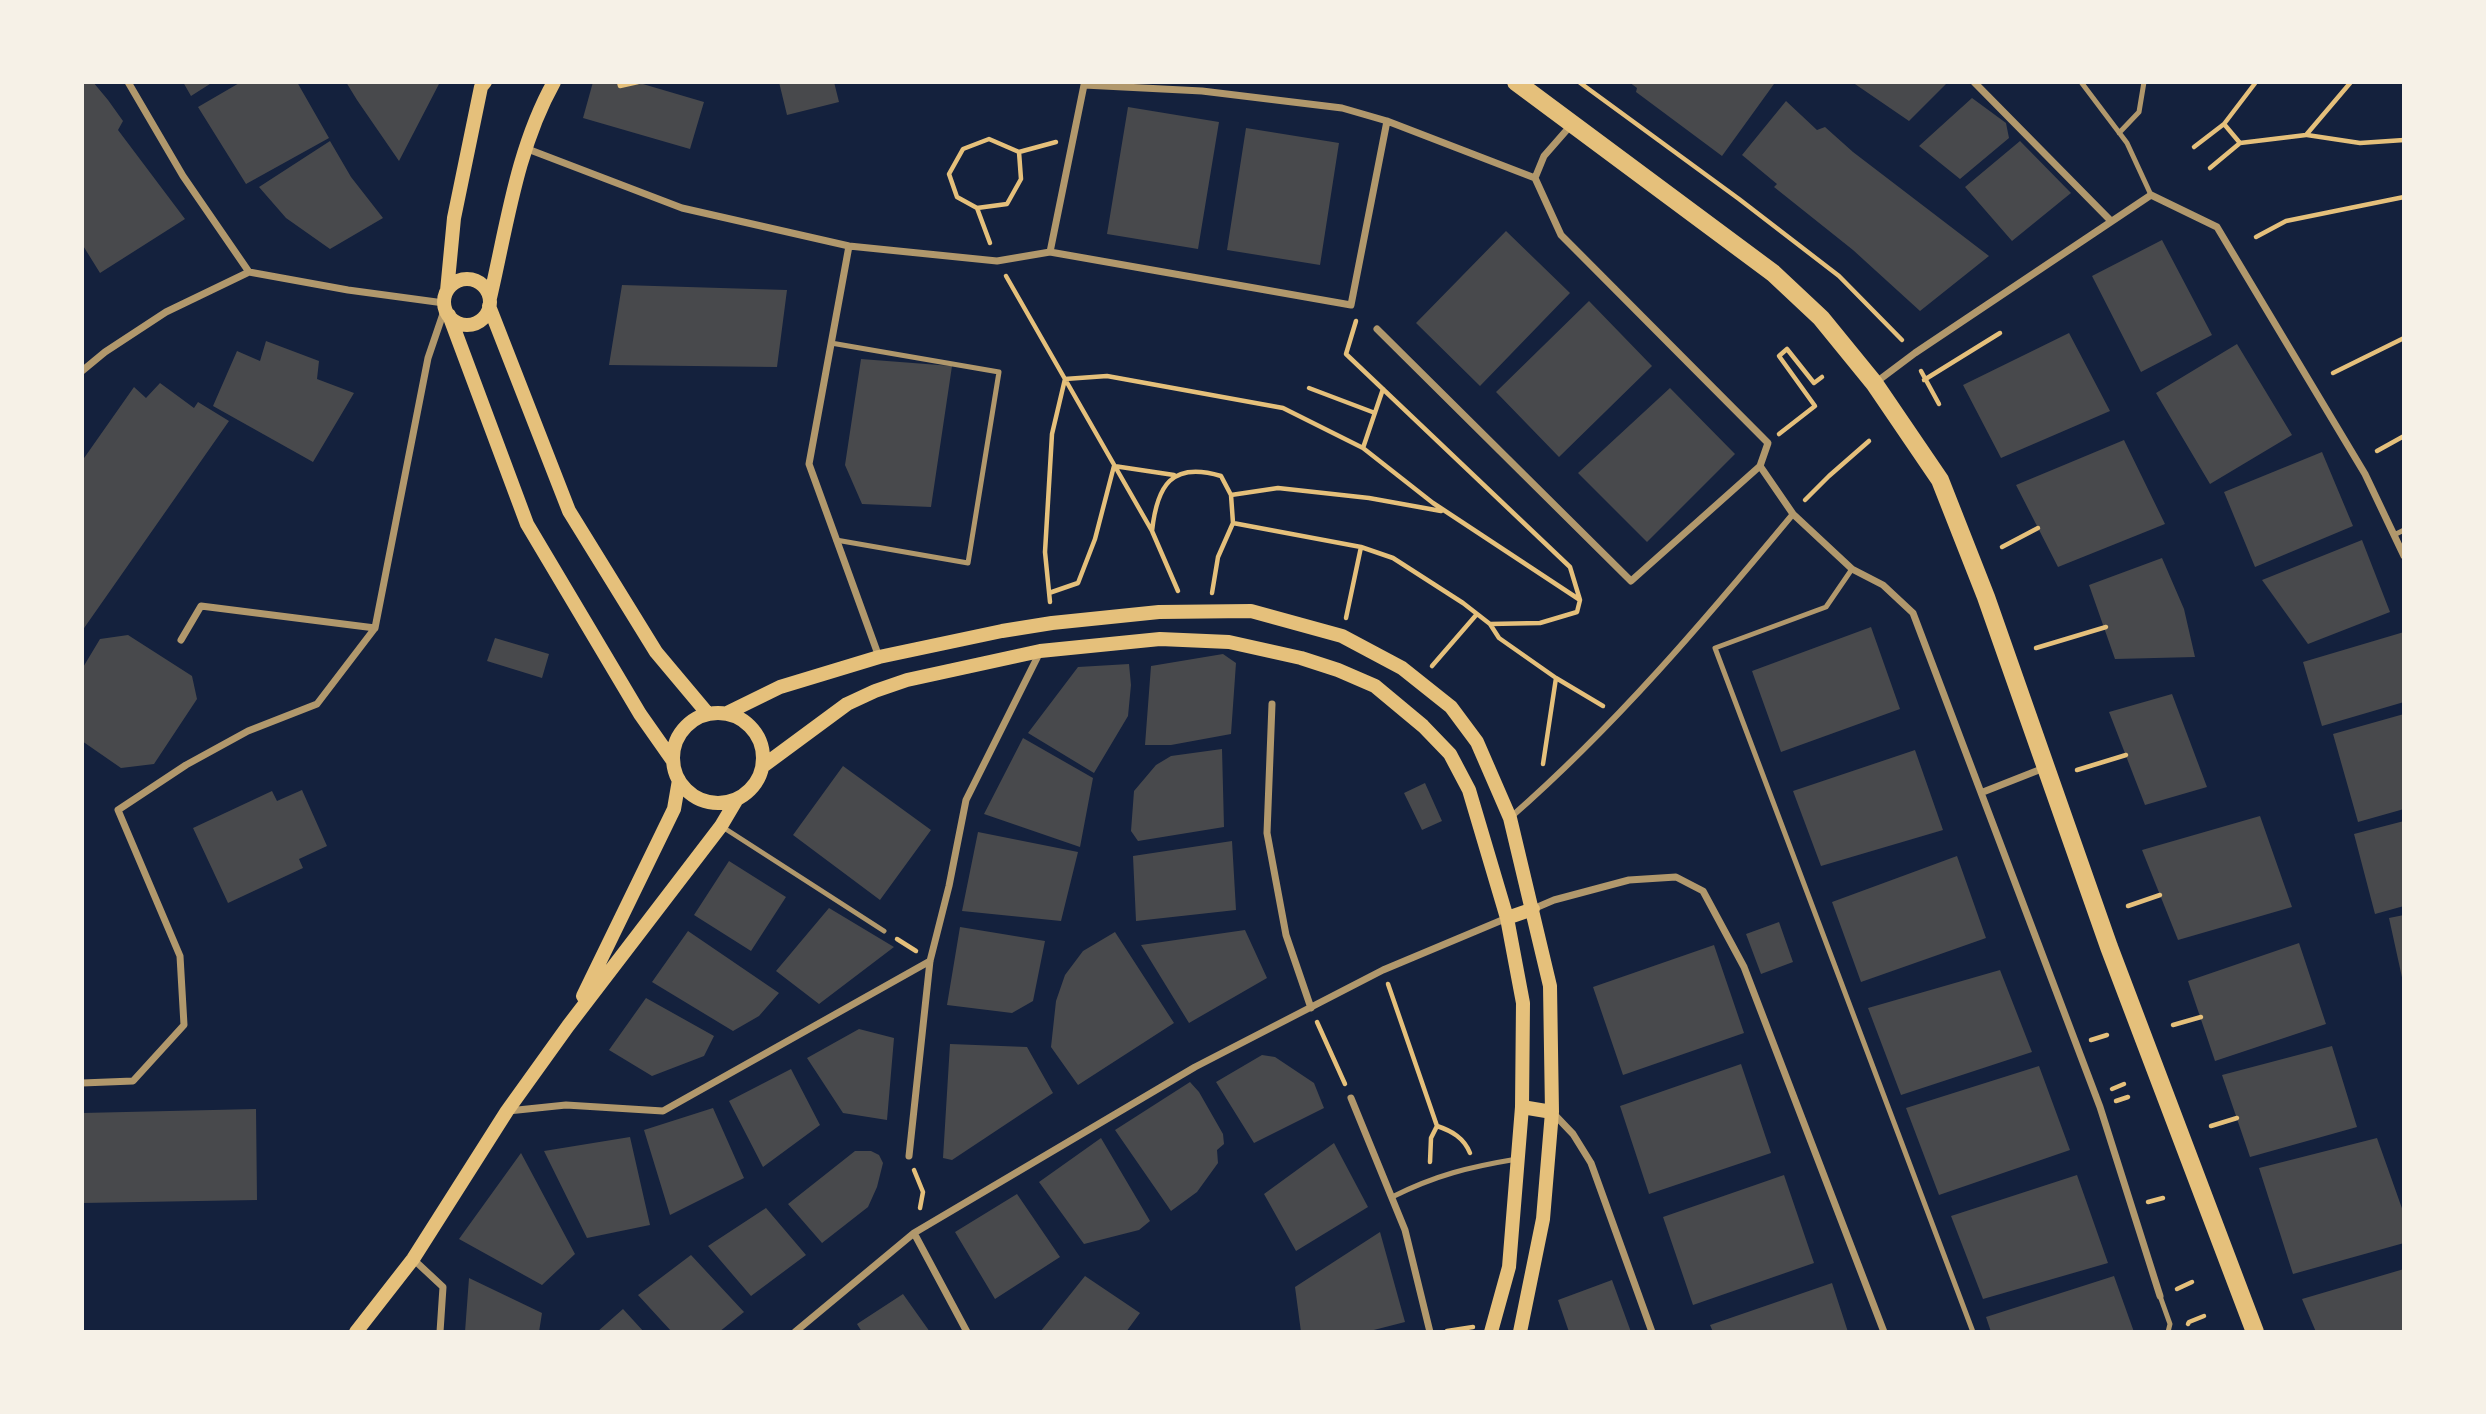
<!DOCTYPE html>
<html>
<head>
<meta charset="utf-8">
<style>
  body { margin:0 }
  #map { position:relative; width:2486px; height:1414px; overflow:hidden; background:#14213d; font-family:Commissioner,sans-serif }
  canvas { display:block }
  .frame { position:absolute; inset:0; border:84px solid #f6f1e7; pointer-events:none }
</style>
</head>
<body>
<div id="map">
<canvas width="2486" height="1414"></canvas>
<div class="frame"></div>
</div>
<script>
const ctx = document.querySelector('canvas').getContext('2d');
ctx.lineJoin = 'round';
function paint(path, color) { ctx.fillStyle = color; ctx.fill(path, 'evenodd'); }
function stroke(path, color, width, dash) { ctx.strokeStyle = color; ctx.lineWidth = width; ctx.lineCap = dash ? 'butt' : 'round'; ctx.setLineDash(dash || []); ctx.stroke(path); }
paint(new Path2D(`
  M82,82H93L108,100L123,121L118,130L185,219L100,273L82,244Z
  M183,82H213L191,96Z
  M241,82H297L329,138L246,184L198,107Z
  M346,82H440L399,161L357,100Z
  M593,82H636L704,102L690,149L583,118Z
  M779,82H834L839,102L787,115Z
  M1629,82H1771L1774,84L1722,156L1636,92L1637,88Z
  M1852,82H1948L1909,121Z
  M1972,98L2006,123L2009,138L1960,179L1919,146Z
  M1786,101L1817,130L1825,127L1853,152L1989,256L1920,311L1853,250L1774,187L1777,184L1742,155Z
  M1128,107L1219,122L1198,249L1107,234Z
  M1246,128L1339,143L1320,265L1227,250Z
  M330,141L351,177L383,218L330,249L286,218L259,187Z
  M2020,141L2071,193L2012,241L1965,187Z
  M1506,231L1570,293L1480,386L1416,323Z
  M2162,240L2212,335L2141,372L2092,276Z
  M622,285L787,290L777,367L609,365Z
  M1589,301L1652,366L1559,457L1496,392Z
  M2069,333L2110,411L2001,458L1963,385Z
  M266,341L319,361L317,379L354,393L313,462L213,406L237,351L260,361Z
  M2237,344L2292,435L2210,484L2156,393Z
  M861,359L952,366L931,507L862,504L845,465Z
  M160,383L194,408L198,402L229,421L82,631V461L134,387L146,398Z
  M1670,388L1735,454L1647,542L1578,473Z
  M2124,440L2165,524L2058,567L2016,485Z
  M2322,452L2353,526L2255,567L2224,492Z
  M2362,540L2390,612L2308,644L2262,580Z
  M2162,558L2184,609L2195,657L2115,659L2089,585Z
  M1871,627L1900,709L1781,752L1752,671Z
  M2404,632V702L2322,726L2303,662Z
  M128,635L192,676L197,699L154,764L121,768L82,741V669L100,639Z
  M495,638L549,654L542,678L487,661Z
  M1223,654L1236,663L1231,734L1171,745H1145L1151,666Z
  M1129,664L1131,685L1128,716L1094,773L1028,733L1078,667Z
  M2172,694L2207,787L2145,805L2109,712Z
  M2404,714V809L2358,822L2333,734Z
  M1023,738L1093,778L1080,847L984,814Z
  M1222,749L1224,827L1138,841L1131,831L1134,791L1156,765L1171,756Z
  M1915,750L1943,830L1821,866L1793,791Z
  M843,766L931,830L880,900L793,835Z
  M1425,783L1442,821L1422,830L1404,793Z
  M302,790L327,846L299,859L303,868L228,903L193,828L272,791L277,801Z
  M2260,816L2292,907L2178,940L2142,850Z
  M2404,821V906L2375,914L2354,834Z
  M978,832L1078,852L1061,921L962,911Z
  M1232,841L1236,910L1136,921L1133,856Z
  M1957,856L1986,938L1861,982L1832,902Z
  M729,861L786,897L751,951L694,915Z
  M829,908L894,947L819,1004L776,971Z
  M2404,915V982H2403L2389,918Z
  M1779,922L1793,962L1761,974L1746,934Z
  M960,927L1045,941L1033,1001L1012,1013L947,1005Z
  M1245,930L1267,978L1189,1023L1141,945Z
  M688,931L779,993L759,1016L733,1031L652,982Z
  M1115,932L1174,1023L1078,1085L1051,1047L1056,1001L1065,975L1083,951Z
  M2299,943L2326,1024L2215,1061L2188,981Z
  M1714,945L1744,1033L1623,1075L1593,987Z
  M2000,970L2032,1052L1901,1095L1868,1008Z
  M646,998L714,1036L704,1056L652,1076L609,1050Z
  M859,1029L894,1038L887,1120L843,1113L807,1058Z
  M950,1044L1027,1047L1053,1093L952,1160L943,1158Z
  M2332,1046L2357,1127L2250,1157L2222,1075Z
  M1262,1055L1275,1057L1314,1083L1324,1108L1254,1143L1216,1082Z
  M1741,1064L1771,1153L1649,1194L1620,1106Z
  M2039,1066L2070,1150L1939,1195L1906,1108Z
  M791,1069L820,1125L763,1167L729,1101Z
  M1190,1082L1199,1092L1223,1134L1224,1144L1217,1150L1218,1163L1197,1192L1171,1211L1115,1130Z
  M713,1108L744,1178L670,1215L644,1130Z
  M256,1109L257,1200L82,1203V1113Z
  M630,1137L650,1225L587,1238L544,1151Z
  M1101,1138L1150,1221L1139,1230L1084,1244L1039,1182Z
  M2377,1138L2404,1214V1243L2293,1274L2259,1168Z
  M1334,1143L1368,1207L1296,1251L1264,1194Z
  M855,1151H871L879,1155L883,1163L877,1187L868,1207L822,1243L788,1204Z
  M521,1153L575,1254L542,1285L459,1239Z
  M1784,1175L1814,1263L1693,1305L1663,1217Z
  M2077,1175L2108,1263L1983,1299L1951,1216Z
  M1017,1194L1060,1257L995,1299L955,1232Z
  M766,1208L806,1255L751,1296L708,1246Z
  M1380,1232L1405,1322L1366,1332H1301L1295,1287Z
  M691,1255L744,1312L719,1332H672L638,1295Z
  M2404,1269V1332H2316L2302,1299Z
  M1085,1276L1140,1313L1126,1332H1040Z
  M2114,1276L2134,1332H1991L1986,1317Z
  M469,1278L542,1313L539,1332H465Z
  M1612,1280L1631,1332H1569L1558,1300Z
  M1832,1283L1848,1332H1713L1710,1325Z
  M903,1294L930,1332H862L857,1324Z
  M623,1309L644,1332H597Z`), '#48494c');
stroke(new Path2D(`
  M619,82L620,86L638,82
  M1579,82L1739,199L1839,276L1902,340
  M2224,124L2240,143
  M2307,135L2360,143L2404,140
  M2194,147L2224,124L2256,82
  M1019,152L989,139L963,149L949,174L957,197L977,208L1007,204L1021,179L1019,152L1056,142
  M2210,168L2240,143L2306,135L2351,82
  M977,208L990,243
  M2256,237L2286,221L2404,197
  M1006,276L1152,531L1178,591
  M1921,371L1939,404
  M2333,373L2404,338
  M1924,380L2000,333
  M1309,388L1375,413
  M1779,434L1815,406L1779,356L1787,349L1814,383L1822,377
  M1363,448L1383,389
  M2377,451L2404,436
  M1231,495L1278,488L1369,498L1441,511
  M1805,500L1829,476L1869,441
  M1233,523L1361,547L1393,558L1463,603L1490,624L1540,623L1577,612L1580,600
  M1152,531C1157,486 1171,461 1221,476L1231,495L1233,523L1218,557L1212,593
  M2002,547L2038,528
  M1049,593L1078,583L1095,539L1114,466L1174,475
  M1050,602L1045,552L1052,434L1065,379L1107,376L1283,408L1363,448L1433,503L1580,600L1570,567L1346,354L1356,321
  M1346,618L1361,547
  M1490,624L1499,638L1556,678L1543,764
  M2036,648L2106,627
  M1432,666L1477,614
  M1556,678L1603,706
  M2077,770L2126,755
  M2128,906L2160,895
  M897,939L916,951
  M1388,984L1437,1126L1431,1138L1430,1162
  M1317,1022L1345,1084
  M2173,1025L2201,1017
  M2091,1040L2107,1035
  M2112,1089L2124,1084
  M2116,1101L2128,1097
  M1437,1126C1452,1131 1464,1138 1470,1153
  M2211,1126L2237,1118
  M914,1170L923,1192L920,1208
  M2148,1202L2163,1198
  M2177,1289L2192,1282
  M2188,1324L2189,1322L2204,1316
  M1447,1331L1473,1327`), '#e5c07b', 4.5);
stroke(new Path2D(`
  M2081,82L2127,143L2151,195
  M2119,133L2139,112L2144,82
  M831,343L999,372L968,563L836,540
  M2394,535L2404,530
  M1852,569L1826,607L1715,648L1973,1332
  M721,826L884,931
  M1392,1197C1436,1175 1469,1167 1517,1159
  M2160,1296L2170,1324L2168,1332`), '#b1986c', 5);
stroke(new Path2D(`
  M1511,817C1615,726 1705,620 1793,514`), '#b1986c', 6);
stroke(new Path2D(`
  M128,82L183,176L249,272
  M1974,82L2111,221
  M1572,124L1544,156L1535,178L1561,235L1768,443L1760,466L1793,514L1852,569L1883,585L1913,613L2100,1107L2160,1296
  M525,148L682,208L849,246L997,261L1050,252L1351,305L1387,121
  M849,246L809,464L879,657
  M1050,252L1084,85L1202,91L1342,108L1387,121L1535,178
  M1377,329L1631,581L1760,466
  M82,371L105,352L166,312L249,272L348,290L444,303
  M1875,383L1915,353L2151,195L2217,227L2365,474L2404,556
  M181,640L201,606L375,628
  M1272,704L1267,833L1286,935L1311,1008
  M1983,792L2044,768
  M1533,909L1554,900L1629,880L1676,877L1703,891L1744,967L1884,1332
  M82,1083L133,1081L184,1025L180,956L118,810L186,765L248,731L317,704L375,628L428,358L445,308
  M1351,1098L1405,1230L1430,1332
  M508,1111L566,1105L663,1111L930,961
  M1552,1112L1573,1134L1591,1163L1652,1332
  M909,1156L930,961L949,886L966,800L1040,652
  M914,1233L967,1332
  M413,1259L443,1287L440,1332
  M795,1332L914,1233L1195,1067L1383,970L1507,918`), '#b1986c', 7);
stroke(new Path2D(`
  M444 302a23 23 0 1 1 46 0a23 23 0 1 1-46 0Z
  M447,291L454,218L481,87L485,82
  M490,298C507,225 517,148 554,82
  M489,306L569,511L656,652L708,714
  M449,315L527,524L640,714L673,761
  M673 758a45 45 0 1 1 90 0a45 45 0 1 1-90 0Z
  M727,713L780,687L879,657L1002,631L1052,623L1159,612L1251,611L1342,636L1402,668L1451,707L1477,742L1510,818L1550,986L1552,1112L1543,1219L1520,1332
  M763,766L847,704L875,691L907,680L1040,651L1160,639L1229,642L1301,658L1338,670L1375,686L1423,726L1450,754L1469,790L1507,918L1523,1003L1522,1107L1509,1267L1491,1332
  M1507,918L1533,909
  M583,996L674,809L679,780
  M1522,1107L1552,1112
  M356,1332L413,1259L507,1111L568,1026L721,826L737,799`), '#e5c07b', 14);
stroke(new Path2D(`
  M1516,82L1773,273L1821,318L1874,383L1940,480L1986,597L2109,947L2255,1332`), '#e5c07b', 18);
</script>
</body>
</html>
